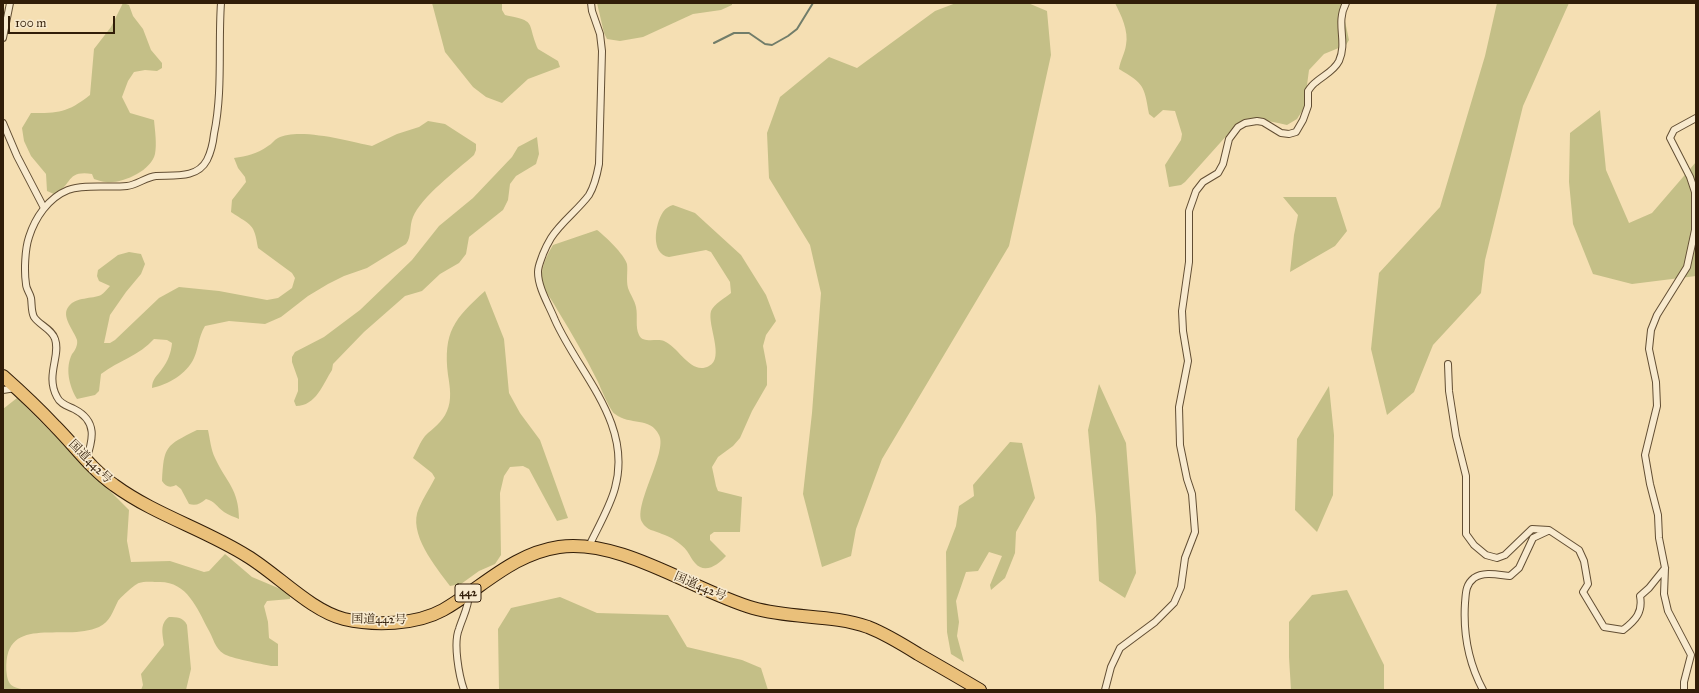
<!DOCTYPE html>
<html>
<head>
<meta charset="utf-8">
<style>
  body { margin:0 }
  #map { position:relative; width:1699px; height:693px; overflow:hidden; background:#f5dfb3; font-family:"IM FELL Great Primer",serif }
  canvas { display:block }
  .frame { position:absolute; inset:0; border:4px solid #311d08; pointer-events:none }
  .scale { position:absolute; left:8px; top:16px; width:107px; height:18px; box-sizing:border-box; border:2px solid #311d08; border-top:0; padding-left:5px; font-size:12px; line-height:14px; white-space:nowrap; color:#311d08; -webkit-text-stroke:3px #f8eace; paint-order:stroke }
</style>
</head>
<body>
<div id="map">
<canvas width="1699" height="693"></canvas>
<div class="frame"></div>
<div class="scale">100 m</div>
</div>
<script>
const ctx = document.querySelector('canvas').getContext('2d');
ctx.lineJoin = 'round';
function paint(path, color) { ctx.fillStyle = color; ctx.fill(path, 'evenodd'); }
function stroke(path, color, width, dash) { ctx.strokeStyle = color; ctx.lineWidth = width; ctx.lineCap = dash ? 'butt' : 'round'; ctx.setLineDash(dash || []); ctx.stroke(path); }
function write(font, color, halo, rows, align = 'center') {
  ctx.font = font + ' "IM FELL Great Primer","Noto Serif JP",serif'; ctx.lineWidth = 3.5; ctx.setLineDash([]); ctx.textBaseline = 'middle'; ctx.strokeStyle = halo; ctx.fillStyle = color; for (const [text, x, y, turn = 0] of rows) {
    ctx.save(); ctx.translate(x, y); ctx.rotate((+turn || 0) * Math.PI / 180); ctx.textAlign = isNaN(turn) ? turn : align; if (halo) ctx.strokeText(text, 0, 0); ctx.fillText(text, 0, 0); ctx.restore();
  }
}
paint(new Path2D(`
  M123,3L129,5L133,16L143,29L151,50L162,63V68L157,71L145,70L134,72L128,81L122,97L130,113L154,120C155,131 157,144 155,154C151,171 122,184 106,182C103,182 98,180 94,179L92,174C65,170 73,186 54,194L47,191L46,174L31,156L24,141L22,128L31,113C59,113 67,113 90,95L94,49L111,27Z
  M432,3H502V10L505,15C538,22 526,21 538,49L558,61L560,67L528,79L502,103L486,97L473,87L445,52Z
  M597,3H732V5L721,10L693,14L643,37L620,41L607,39L604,33Z
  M956,3H1028L1047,11L1051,55L1009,246L882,459L856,529L851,556L822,567L803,494L812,413L821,293L810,245L769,178L767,133L780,97L829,57L857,68L935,11Z
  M1115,3H1346L1342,7L1349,40L1346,45L1324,54L1309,70L1304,108L1297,119L1287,125C1269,121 1255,118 1237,124L1185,182L1181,185L1169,187L1165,165L1181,140L1182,134L1175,111L1163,110L1154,118L1149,114C1144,85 1144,84 1119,69C1120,61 1125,53 1126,45C1129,31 1121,15 1115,3Z
  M1497,3H1569L1523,106L1485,260L1481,293L1433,345L1414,392L1387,415L1371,349L1379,273L1440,207L1485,56Z
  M1600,110L1606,170L1629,223L1652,213L1696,162V276L1632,284L1593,274L1573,224L1569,182L1570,133Z
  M428,121L445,124L476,144V150L474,155C457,170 421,197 413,217C409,226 412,236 406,244L367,268L344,276L328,284L308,296L281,317L265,324L229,321L205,326C198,338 199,347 194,358C187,374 167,385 152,388C152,379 157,376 162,369C168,361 171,353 172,343L167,340L154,339C140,355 118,361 101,374L99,391L95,395L77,399C69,386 65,368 72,354C75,351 78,345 77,340C74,330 60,316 69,306C76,297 92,299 101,295C104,293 107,289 110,286L99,281L97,276L98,270L118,255L129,252L141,254L145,264L141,274L126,292L110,315L104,343H110L115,340L159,298L179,287L219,291L267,300L278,298L292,288L295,278L292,273L258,248C254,223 252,226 231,212L232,200L246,182L245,177L238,168L234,158C247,156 257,154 268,146C272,144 274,140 278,138C298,127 350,141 372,146L397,134L419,127Z
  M537,137L539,154L536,164L516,176L510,184L508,200L503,210L469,237L466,254L459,263L440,274L422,291L405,296L364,332L333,364L332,370C323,384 316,406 296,406L294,401L298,391V379L292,362V357L295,352L324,337L360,310L412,260L439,226L473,198L512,157L518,147Z
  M1283,197H1336L1347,231L1335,246L1290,272L1294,235L1298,215Z
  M673,205L695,213L741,255L766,295L776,321L766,335L763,346L767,367V385L752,411L740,438L733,446L718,457L712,467L716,486L718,491L742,497L740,532H714L710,535V540L726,556C719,564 705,575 695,563C692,560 690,555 687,551C681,543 671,537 662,534C654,530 647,531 642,522C633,505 668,452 659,435C650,416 630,426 615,414C610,411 600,386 597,380C585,356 572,334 558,311C554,303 546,293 543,285C539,270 546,257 553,245L597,230C604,235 625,255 627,264C628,271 626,280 628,288C630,294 635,301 636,307C638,316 635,327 639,335C643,344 657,338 664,341C679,347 691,376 709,366C725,358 707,325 711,311C714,304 725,298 731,293L730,282L711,252L706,250L669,257C650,254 655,224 663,212C666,208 669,206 673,205Z
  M485,291L504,339L509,393L520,413L540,440L568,518L557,521L529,469L523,466L510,467L504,476L500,493L501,555L495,564L479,571L461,584L450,586C436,567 407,533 419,508C423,498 430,488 435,478L432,473L413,458C417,451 420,442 425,436C433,428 442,423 447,411C452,400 450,387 448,375C443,332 454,319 485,291Z
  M1099,384L1126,443L1136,573L1125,598L1099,581L1096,516L1088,430Z
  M1329,386L1334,435L1333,495L1317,532L1295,510L1297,439Z
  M17,398L129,510L127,541L131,562L170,561L204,572L209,571L225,554L252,577L290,593V599L267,601L264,606L268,622L269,638L278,644V666H271C262,664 230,658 224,654C215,649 213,637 208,629C197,608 187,582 160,582C154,582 144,581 139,583C135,584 120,598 118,601C113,611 110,622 99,627C63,643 0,611 7,676C9,688 17,688 27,690H3V409Z
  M197,430H208C210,439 211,450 215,458C226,482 239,489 239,519C235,517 228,515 224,512C217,507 215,501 206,499C200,504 196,506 189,504L181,489L176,485C170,488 166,487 162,481C164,446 165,446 197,430Z
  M1010,442L1022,443L1035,498L1016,532L1015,553L1005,578L991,590L990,585L1002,556L989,552L978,571L966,572L956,601L959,622L957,636L964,662L951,654L947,632L946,552L956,526L959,506L974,496L973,485Z
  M1347,590L1384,665V690H1291L1289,657V622L1312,595Z
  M560,597L597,613L668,615L687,647L742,660L761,668L768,690H499L498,629L511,608Z
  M169,617C177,617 183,617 187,625L191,669L186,690H141L143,685L141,674L164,645C163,635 159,624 169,617Z`), '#c4bf87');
stroke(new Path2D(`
  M714,43L734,33H749L765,44L772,45L788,36L797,29L813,3`), '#717d6a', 2);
const street = new Path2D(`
  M3,38L10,3
  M3,123L17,156L44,208
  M1448,364L1449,391L1456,436L1466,476V534L1474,545L1486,555L1497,558L1505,555L1532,529L1549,530L1579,550L1584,561L1588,584L1583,592L1604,627L1623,630C1636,620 1643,612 1640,596L1649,588L1665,568
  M3,390L15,388
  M86,460C93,440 98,421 74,409C68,406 60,404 57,397C45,375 61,356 55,339C52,329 39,325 34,317C31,311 32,304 31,298C30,293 26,289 26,284C24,271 25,249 29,237C35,218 48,198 68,190C85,184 108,188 127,186C137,185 146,177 156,176C174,175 197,179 207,160C211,152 213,143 214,134C223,91 218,46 221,3
  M589,546C597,529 610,507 615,488C633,423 579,374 555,320C549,305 538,288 538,272C538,266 541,260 543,254C545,249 548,243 551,238C561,222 578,210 589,195C595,185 597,175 599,164L602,51L600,34L592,11L591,3
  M464,690C459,676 453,643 459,629C463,616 469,607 469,593
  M1105,690L1111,667L1120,648L1155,622L1174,603L1181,587L1185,558L1195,532L1192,494L1187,479L1180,445L1179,407L1188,361L1183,331L1182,311L1189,262V211L1196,191L1203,182L1218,173L1223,164L1229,139L1238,127L1245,123L1257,121L1263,122L1281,133L1289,134L1296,132L1303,120L1308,106V91C1310,88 1313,84 1316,82C1324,75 1334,71 1339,61C1348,41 1335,24 1346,3
  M1483,690C1468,662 1463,635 1465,603C1466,594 1465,585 1474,578C1484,571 1499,575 1510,576L1519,568L1533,538L1548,531
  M1684,690V682L1691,655L1668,611L1664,594L1665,568L1659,538L1658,515L1650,484L1645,455L1657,406L1656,382L1649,349L1651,330L1657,315L1687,267L1695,230V192L1690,177L1670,138L1674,130L1696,118`);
const highway = new Path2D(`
  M3,376C21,392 39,409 55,426C75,446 91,469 114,485C155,515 204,529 247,556C277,574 311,611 344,619C374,626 416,625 443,610C482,588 512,554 559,547C621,538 694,591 753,608C791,619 832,614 868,627C886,634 902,644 918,654C939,666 960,678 980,690`);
stroke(street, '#624e33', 8);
stroke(highway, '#311d08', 14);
stroke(street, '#f8eace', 6);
stroke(highway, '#eac07a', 12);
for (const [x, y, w] of [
  [468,593,26]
]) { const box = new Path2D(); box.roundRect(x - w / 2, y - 9, w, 18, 3); ctx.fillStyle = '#f8eace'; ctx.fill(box); stroke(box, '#311d08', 1); }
write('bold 11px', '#311d08', null, [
  ["442",468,593]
]);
write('12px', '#311d08', '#f8eace', [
  ["国道442号",90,462,45],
  ["国道442号",700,587,23],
  ["国道442号",379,620,1]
]);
</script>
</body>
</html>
